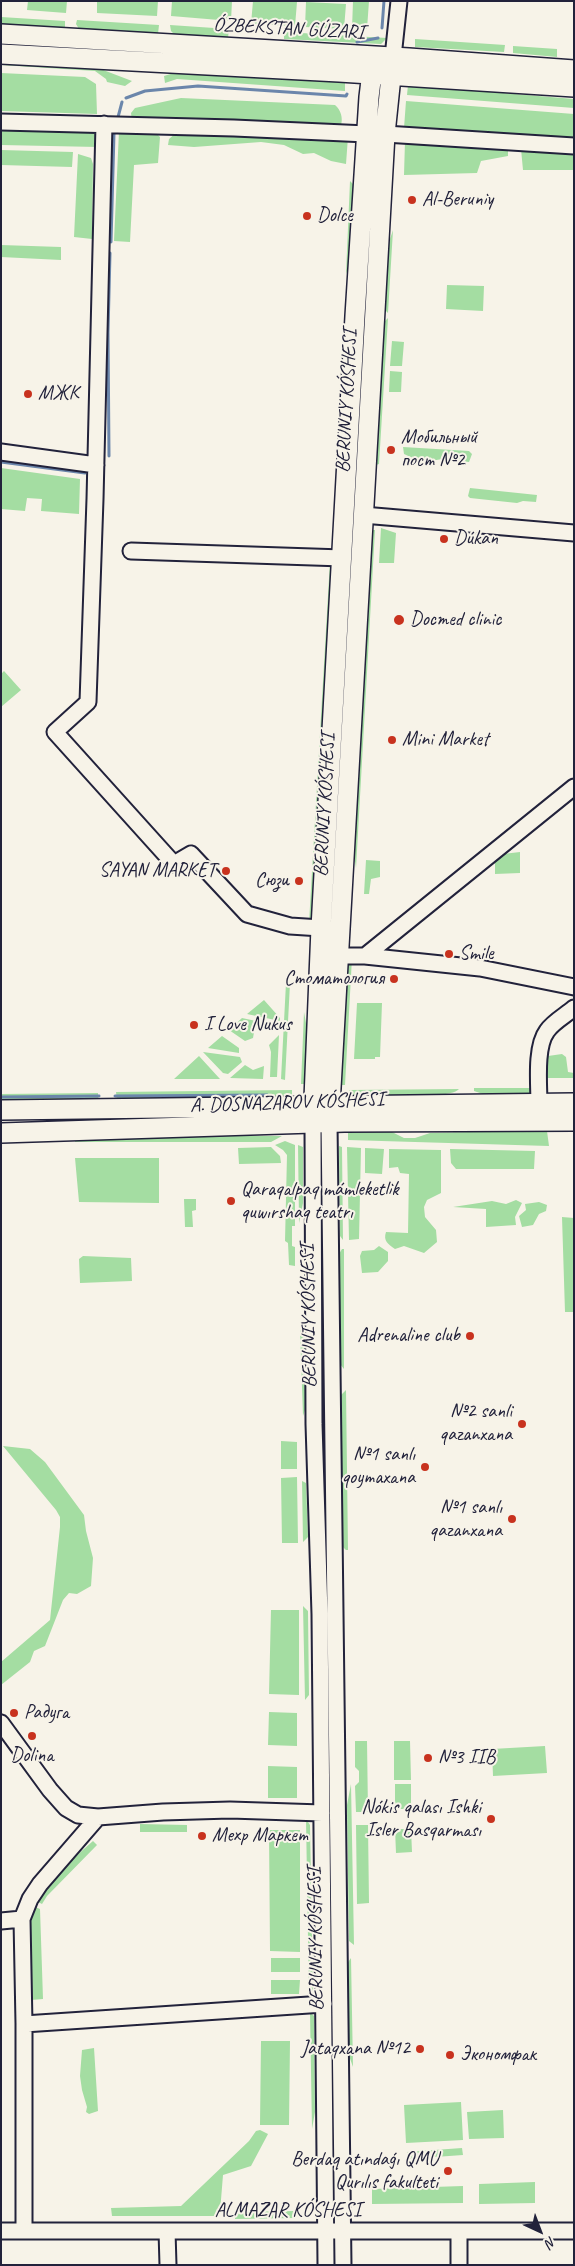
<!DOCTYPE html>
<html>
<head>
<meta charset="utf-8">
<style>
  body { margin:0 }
  #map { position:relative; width:575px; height:2266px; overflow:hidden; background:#f7f3e8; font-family:Caveat,sans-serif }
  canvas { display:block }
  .frame { position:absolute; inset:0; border:2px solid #22223b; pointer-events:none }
  .north { position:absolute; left:515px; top:2206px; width:50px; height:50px; -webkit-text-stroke:4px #f7f3e8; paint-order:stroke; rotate:137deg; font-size:14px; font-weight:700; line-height:20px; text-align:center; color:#22223b }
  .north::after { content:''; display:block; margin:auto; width:18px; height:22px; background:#22223b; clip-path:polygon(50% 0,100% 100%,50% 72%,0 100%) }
</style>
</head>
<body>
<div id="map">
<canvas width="575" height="2266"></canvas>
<div class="frame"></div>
<div class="north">N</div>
</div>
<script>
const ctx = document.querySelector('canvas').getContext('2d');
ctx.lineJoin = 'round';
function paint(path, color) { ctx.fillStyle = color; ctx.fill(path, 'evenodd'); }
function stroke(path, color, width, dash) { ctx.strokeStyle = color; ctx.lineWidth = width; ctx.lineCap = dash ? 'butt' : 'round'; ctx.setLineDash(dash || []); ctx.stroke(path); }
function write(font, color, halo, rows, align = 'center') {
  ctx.font = font + ' Caveat,sans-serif'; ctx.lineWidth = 4; ctx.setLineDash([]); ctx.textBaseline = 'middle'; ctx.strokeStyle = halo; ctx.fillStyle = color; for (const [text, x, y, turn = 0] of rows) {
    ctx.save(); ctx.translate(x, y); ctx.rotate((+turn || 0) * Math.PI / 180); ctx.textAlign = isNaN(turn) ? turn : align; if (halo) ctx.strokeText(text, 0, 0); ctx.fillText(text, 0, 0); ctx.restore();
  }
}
paint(new Path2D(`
  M28,1H67L66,13L27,10Z
  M97,1H158L157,16L97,13Z
  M172,1H232L231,21L171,16Z
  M253,1L297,2L295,26L251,24Z
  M353,1H369L367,29H352Z
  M306,2L346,4L344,29L305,27Z
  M1,17L65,21V29L1,25Z
  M77,20L159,25L158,34L79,29L76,24Z
  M170,25L229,29L228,38L176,36L171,31Z
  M284,32L387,38L381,44L284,39Z
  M415,39L505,45L504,52L415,47Z
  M513,46L557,49V57L513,53Z
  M1,61L98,68L132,81L125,86L107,82L106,79L95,71L1,65Z
  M180,71L345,80V91L177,79L165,83L164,76Z
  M1,73L85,77L96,84L97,114L1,111Z
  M408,85L574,99V108L407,95Z
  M181,98L335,105C341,110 343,118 341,125L132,121L131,113L135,108Z
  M406,101L574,114V140L404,128Z
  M1,126L93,129L98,134V147L1,145Z
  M119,131H154L160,137L158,163L134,165L130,242L114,241Z
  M177,132L348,137L346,164L331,161L314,153L303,154L284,145L261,142L194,147L168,145L169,139Z
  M405,141L508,148V156L481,161L477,173L404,175Z
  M521,149L574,152V170H523Z
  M1,150L73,152L72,167L1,165Z
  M78,154L91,158L93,164L92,239L74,237Z
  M350,181L355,186L351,258L346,274Z
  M393,230L388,313L384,309L387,248Z
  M1,245L61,247V260L1,257Z
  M447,285L484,286L483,311L446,309Z
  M388,318L379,464L376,465L383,323Z
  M392,341L404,342L402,366H390Z
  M390,371L402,372L401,392H389Z
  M403,447L469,451L472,454L469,462C462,462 456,457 450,458C427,461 425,464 404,454Z
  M1,468L80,479L79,514L41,511L42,499L27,498L25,511L1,509Z
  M470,488L537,495L536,502L523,501L517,503L470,498L468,496Z
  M381,528L396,533L394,563H379Z
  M371,530H375L356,868L353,847Z
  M330,561L333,562L314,918L309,923Z
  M4,671L21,690L1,707V674Z
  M520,852V873L495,874V861L503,854Z
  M366,860L380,861V877L371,879L369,894H364Z
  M352,958L345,1085H341L347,963Z
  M286,983H290L285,1080L281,1079Z
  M264,1000L280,1018V1021L247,1014Z
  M357,1003H382L380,1057H375V1059H354Z
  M304,1012L308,1034L305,1084H301Z
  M242,1018L256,1021L253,1038L245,1041L229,1030Z
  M279,1035L277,1077H270L271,1052L269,1045Z
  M222,1036L239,1048V1053L208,1048Z
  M203,1052L240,1057L242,1062L228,1074L223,1073Z
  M562,1054L566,1057L568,1072L574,1073V1078H547L548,1056Z
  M199,1056L220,1079H174Z
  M245,1065L253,1070L264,1066L263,1079L230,1078Z
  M474,1088H536L531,1096L486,1095L474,1091Z
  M459,1089C450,1100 368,1097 349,1097V1090Z
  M292,1090V1097L117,1101L116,1092Z
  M98,1093V1101H1V1094Z
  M544,1130L547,1131L549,1146L348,1140V1131L392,1132L404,1138H415L430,1133Z
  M75,1135L282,1136L271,1142H75Z
  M285,1141L295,1145V1226H292V1246L295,1247V1266L289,1265L288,1243L285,1241L287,1155L283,1150L275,1145Z
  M298,1145L303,1147V1203L299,1223Z
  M339,1146L342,1147L343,1240L340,1236Z
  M271,1147L280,1156L281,1163L239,1164L238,1148Z
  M347,1147L361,1148L359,1239L349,1240Z
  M365,1148L384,1149L382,1174L365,1173Z
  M389,1149L441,1150V1193L427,1200L424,1207L425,1217L436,1230L437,1242L424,1253L404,1246L395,1249C388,1244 383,1241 386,1232L408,1233L409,1174L400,1173L398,1167L389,1168Z
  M450,1149L535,1151L534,1169H456L451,1163Z
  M75,1158H159V1203L79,1202Z
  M184,1199H196V1210L192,1211L193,1227H185Z
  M516,1200L522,1203L515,1217L516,1225L486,1227V1209L453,1207L492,1201L506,1204Z
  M539,1202L547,1205L546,1211L539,1214L533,1225L522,1227L519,1216L526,1210L525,1204Z
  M562,1217L574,1218V1312H565Z
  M379,1246L388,1252V1261L378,1272L362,1273L360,1256L362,1251L374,1250Z
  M342,1249H344V1369L340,1364L339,1254Z
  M83,1256L131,1258L132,1281L80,1283L79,1259Z
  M300,1330L305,1332V1410L303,1416Z
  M346,1390L348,1550H346L343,1547L340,1396Z
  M281,1441L297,1442V1469H281Z
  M3,1446L30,1449L45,1462L84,1515L86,1531L93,1558L91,1586L77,1594L69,1593L63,1600L45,1646L34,1651L30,1662L1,1685V1662L50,1620L60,1527V1517L56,1510Z
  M297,1477L298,1543H282L281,1478Z
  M302,1481L306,1483L308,1537L303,1542Z
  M303,1606L308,1611L309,1695L305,1700Z
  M271,1610H299V1695L269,1694Z
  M269,1712L297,1713V1746L268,1745Z
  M355,1741H367L368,1812H356L355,1786L359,1782V1771L355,1767Z
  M394,1741H410L411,1780H394Z
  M545,1746L547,1773L493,1776L492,1749Z
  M268,1766L297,1767V1798H268Z
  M351,1784L354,1945L349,1941L347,1805Z
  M395,1784H411V1809H395Z
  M306,1819L310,1825L313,1994L309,1998Z
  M140,1824L187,1825V1832H140Z
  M356,1825H368L369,1903L357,1904Z
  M395,1829H411L412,1852L396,1853Z
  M269,1830H300V1952L270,1951Z
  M93,1841L97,1845L47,1896L42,1904L34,1900L42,1886Z
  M33,1906L40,1909L43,1999L31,2000L29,1917Z
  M271,1958H300V1972H271Z
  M351,1958L353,2067L347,2050L346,1965Z
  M271,1980H300L299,1994H271Z
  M310,2012L314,2016L315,2112L312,2129Z
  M261,2041H290L289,2125H260Z
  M94,2048L98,2111L89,2114L86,2112L87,2107L82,2090L80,2076L82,2050Z
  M461,2102L463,2140L406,2143L404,2105Z
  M503,2110L504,2138L469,2139L467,2112Z
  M260,2130L268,2134L251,2166L223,2175L220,2212L216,2216H112L111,2208L181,2206L249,2141L256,2131Z
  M462,2148L463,2155L407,2159V2152Z
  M535,2182V2203L479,2204V2184Z
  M463,2186V2203L372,2204V2189Z
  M295,2211V2218L235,2219V2212Z`), '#a4dda2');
stroke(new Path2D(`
  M382,28L384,1
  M357,42L378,38
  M126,98L145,91L198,86L346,96L347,94
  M117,121L122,102
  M111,242L114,133
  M109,456L108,332L110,253
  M1,462L85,473
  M115,1096L267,1095
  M1,1097L99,1096`), '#6b86ab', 3);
const minor = new Path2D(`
  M393,57L399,1
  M1,122L234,128L367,134
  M104,124L95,499L88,702L55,732L174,864L191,854L247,914L290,926L321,928
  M385,134L574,146
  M1,452L96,465
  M363,515L574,533
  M131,551L343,558
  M339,956H365L574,787
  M365,956L480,968L574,987
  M539,1104C539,1085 535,1047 547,1031C553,1022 566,1015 574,1008
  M313,1123L314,1424L320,1614L326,2265
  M329,1123L343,2265
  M1,1723L50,1790L66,1808L78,1815L98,1817L163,1812L230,1810L322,1813
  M1,1921L22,1919
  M24,2024L324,2004
  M1,2231H574
  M24,2231V2024L22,1919L30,1899L40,1884L98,1817
  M167,2231L168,2265
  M459,2265V2232`);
const major = new Path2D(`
  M1,34L409,58L574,70
  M1,54L339,72L574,87
  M1,1110L574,1103
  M313,1123L321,928L355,316L369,97L374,56
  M329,1123L385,134L393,57
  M1,1133L344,1122L574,1121`);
stroke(minor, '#22223b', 19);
stroke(major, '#22223b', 22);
stroke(minor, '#f7f3e8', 15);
stroke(major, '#f7f3e8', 19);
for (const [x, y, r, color] of [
  [412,200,5,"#c8321e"],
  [307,216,5,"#c8321e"],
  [28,394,5,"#c8321e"],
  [391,450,5,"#c8321e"],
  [444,539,5,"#c8321e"],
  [399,620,6,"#c8321e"],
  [392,740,5,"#c8321e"],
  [226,871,5,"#c8321e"],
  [299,881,5,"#c8321e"],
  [449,954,5,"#c8321e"],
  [394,979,5,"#c8321e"],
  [194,1025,5,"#c8321e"],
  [231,1201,5,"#c8321e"],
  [470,1336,5,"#c8321e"],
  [522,1424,5,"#c8321e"],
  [425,1467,5,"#c8321e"],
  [512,1519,5,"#c8321e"],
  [14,1713,5,"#c8321e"],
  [32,1736,5,"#c8321e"],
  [428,1758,5,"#c8321e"],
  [491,1819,5,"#c8321e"],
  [202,1836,5,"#c8321e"],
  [420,2049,5,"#c8321e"],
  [450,2055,5,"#c8321e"],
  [448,2171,5,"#c8321e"]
]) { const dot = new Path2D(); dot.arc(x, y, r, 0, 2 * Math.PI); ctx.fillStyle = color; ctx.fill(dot); stroke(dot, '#f7f3e8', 2); }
write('20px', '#22223b', '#f7f3e8', [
  ["ÓZBEKSTAN GÚZARI",289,29,3],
  ["BERUNIY KÓSHESI",347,401,-87],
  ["BERUNIY KÓSHESI",325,805,-87],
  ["A. DOSNAZAROV KÓSHESI",287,1103,-2],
  ["BERUNIY KÓSHESI",309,1316,-91],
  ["BERUNIY KÓSHESI",316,1939,-91],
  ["ALMAZAR KÓSHESI",288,2211]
]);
write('20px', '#22223b', '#f7f3e8', [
  ["Al-Beruniy",422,200],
  ["Dolce",317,216],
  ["МЖК",38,394],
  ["Мобильный",401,438],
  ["пост №2",401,461],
  ["Dúkan",454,539],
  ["Docmed clinic",410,620],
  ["Mini Market",402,740],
  ["SAYAN MARKET",216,871,"right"],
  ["Сюзи",289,881,"right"],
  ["Smile",459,954],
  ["Стоматология",384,979,"right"],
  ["I Love Nukus",204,1025],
  ["Qaraqalpaq mámleketlik",241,1190],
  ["quwırshaq teatrı",241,1213],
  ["Adrenaline club",460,1336,"right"],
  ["№2 sanli",512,1412,"right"],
  ["qazanxana",512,1435,"right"],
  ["№1 sanlı",415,1455,"right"],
  ["qoymaxana",415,1478,"right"],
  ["№1 sanlı",502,1508,"right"],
  ["qazanxana",502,1531,"right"],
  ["Радуга",24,1713],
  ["Dolina",32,1756,"center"],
  ["№3 IIB",438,1758],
  ["Nókis qalası Ishki",481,1808,"right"],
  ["Isler Basqarması",481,1831,"right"],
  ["Мехр Маркет",212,1836],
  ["Jataqxana №12",410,2049,"right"],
  ["Экономфак",460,2055],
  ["Berdaq atındaǵı QMU",438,2160,"right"],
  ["Qurılıs fakulteti",438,2183,"right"]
], 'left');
</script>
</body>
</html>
